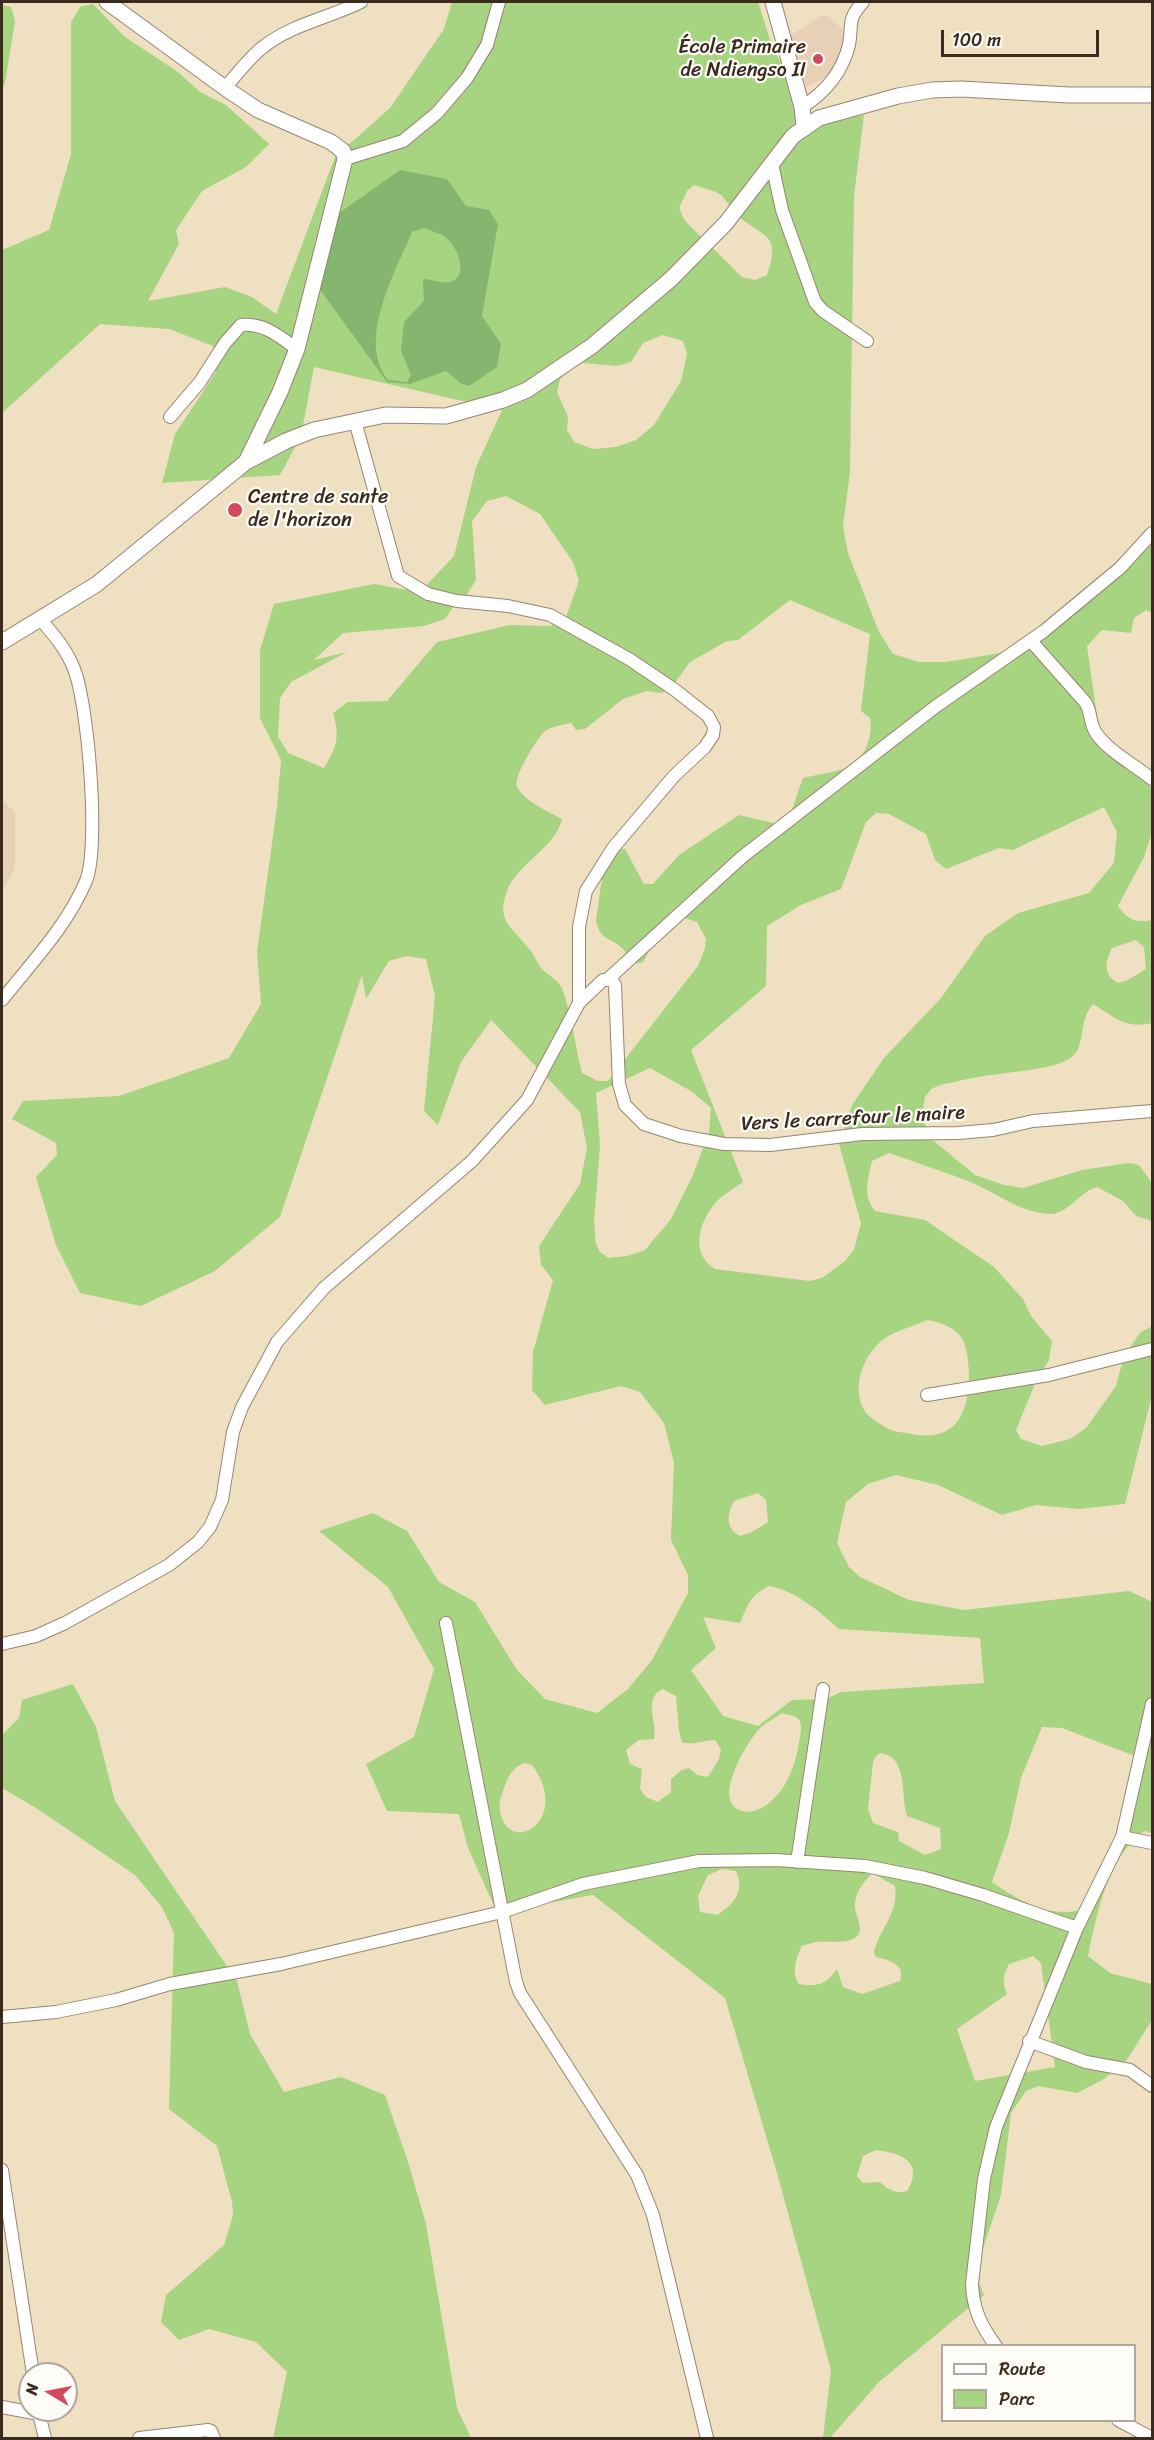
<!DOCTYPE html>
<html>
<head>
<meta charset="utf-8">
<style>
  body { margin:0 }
  #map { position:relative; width:1154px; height:2440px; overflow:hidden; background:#efe0c2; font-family:Sriracha,sans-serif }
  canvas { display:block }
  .frame { position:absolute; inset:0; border:3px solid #3b2a1e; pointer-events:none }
  .legend { position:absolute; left:941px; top:2344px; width:195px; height:78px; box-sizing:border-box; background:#fdfcf7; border:2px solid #afa8a0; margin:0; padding:8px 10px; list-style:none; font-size:18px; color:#3b2a1e }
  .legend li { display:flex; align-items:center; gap:12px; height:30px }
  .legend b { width:30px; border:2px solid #afa8a0 }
  .north { position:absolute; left:18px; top:2362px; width:60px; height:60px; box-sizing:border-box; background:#fdfcf7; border:2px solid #afa8a0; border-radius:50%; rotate:280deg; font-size:16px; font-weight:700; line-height:24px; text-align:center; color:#3b2a1e }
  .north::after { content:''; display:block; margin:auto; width:21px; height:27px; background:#d1495b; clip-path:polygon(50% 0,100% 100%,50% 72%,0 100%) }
  .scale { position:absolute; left:941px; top:30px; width:158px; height:27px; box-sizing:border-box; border:3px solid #3b2a1e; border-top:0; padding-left:8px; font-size:18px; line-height:21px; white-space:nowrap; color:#3b2a1e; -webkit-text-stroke:4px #fdfcf7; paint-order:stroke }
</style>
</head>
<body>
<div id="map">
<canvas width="1154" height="2440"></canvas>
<div class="frame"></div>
<ul class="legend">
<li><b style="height:8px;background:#fff"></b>Route</li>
<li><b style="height:16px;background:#a6d481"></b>Parc</li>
</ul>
<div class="north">N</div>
<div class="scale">100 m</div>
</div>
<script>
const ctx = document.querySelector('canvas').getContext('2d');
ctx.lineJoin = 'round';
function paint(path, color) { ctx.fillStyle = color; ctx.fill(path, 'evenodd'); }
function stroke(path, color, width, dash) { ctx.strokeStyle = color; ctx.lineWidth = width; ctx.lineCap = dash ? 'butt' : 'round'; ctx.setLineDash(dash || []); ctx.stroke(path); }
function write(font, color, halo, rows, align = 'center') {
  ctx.font = font + ' Sriracha,sans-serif'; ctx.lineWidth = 4.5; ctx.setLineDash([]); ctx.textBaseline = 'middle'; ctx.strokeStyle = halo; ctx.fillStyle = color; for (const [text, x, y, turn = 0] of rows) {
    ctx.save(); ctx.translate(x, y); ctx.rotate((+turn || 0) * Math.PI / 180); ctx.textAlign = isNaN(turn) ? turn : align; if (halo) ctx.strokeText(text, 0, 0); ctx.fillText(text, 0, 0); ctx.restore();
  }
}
paint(new Path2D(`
  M824,14L842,28L847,45L833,74L804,88L788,37Z
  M2,799L15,813V868L2,891Z`), '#e7d0b5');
paint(new Path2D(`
  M452,2H758L773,49L816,124L864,115L854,196L850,472L843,526L848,553L879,632L893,654L919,662H946L1030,648L1152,537V613L1146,610L1134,618L1131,633L1102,630L1087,646L1097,716V743L1105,754L1140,776L1152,789V833L1144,857L1118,906C1128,920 1135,923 1152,920V1023C1125,1029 1116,1018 1093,1004C1080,1019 1085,1035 1077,1051C1068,1069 1016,1071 999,1074C979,1076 959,1081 940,1085L931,1089L925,1097L922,1116L929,1137L975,1175L1004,1185L1023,1188L1082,1170L1129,1163L1139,1165L1152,1183V1221L1136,1216L1123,1201L1097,1187C1080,1191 1069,1214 1050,1214C1021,1213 998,1194 973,1183C945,1172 917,1163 889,1153L872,1161C868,1180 862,1195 875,1211L925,1220L994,1267L1023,1299L1031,1316L1052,1341L1049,1360L1037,1379L1016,1430L1021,1439L1042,1446L1070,1439L1086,1428L1116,1386L1124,1356L1140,1333L1152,1326V1395L1125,1504L1079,1509L1036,1505L1002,1515L938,1485L896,1475L868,1484L846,1502L837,1543L849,1567L860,1577L909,1600L964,1610L1129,1591L1152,1602V1833L1144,1831C1107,1858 1097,1914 1088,1956L1110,1973L1152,1984V2020L1126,2061L1104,2079L1077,2093L1038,2086L1026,2091L1011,2113L1001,2195L982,2251L979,2283L984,2295L879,2382L830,2438H823L831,2370L777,2173L725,1998L593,1895L531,1906L500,1919L468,1848L459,1814L387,1811L366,1764L414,1737L434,1669L388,1587L319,1531L373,1513L407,1531L439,1582L475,1602L517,1670L545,1699L597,1713L628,1689L652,1660L688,1593V1575L671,1540L674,1463L664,1423L640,1392L621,1386L545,1405L532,1390L533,1352L553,1280L541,1265L539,1246L580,1184L587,1148L580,1112L491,1020L461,1062L438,1125L424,1111L435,996L426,959L407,956L389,961L366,999L362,975L280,1217L215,1271L141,1306L80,1293L56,1245L36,1177L57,1155L56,1143L12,1119L23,1101L119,1096L229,1058L261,1004L257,952L277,807L281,760L260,718V650L274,604L374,584L420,592L454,556L476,467L502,410L314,367L301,436L280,475L162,483L175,434L216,372L213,346L169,329L100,324L2,413V250L49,230L71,154V22L80,7L93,4L125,37L178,72L200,92L226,105L269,144L246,167L202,191L176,230L179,244L148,301L225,287L252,297L276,314L335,157L390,108L444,29ZM694,185C702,188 714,190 721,195C728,201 731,211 739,217C766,238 781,235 767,275L755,280L742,277L685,221L679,208L687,191ZM663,335L683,341L687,354L681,381L654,425L636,440L616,447L593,449L574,442L567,430L568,417L557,392L560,379L571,369L583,363L617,366L631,362L643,343ZM506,496L540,514L573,562L579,581L566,617L550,626L510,625L437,642L387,701L348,702L333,713C340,737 337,747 324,768L288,753L278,737L280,698L291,682L347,652L314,660L343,633L424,626L445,619L457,601L466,596L476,580L472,521L487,501ZM790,600L870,634L861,711L870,718C873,733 867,754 853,764C845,771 815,775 803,778L786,826L739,815L679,855L653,884H644L625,849L616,848L604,864L596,920C600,941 609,936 622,948C626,952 630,959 634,964L643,962L662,928L678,916L697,922L706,939L705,948L698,966L608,1081H598L582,1073C575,1046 572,1015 562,988C559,981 548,975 542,969C537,964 535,956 530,950C514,928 495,923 507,891C518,862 555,849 562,819C549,812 522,800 517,786C513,777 537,739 544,732C552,726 562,725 571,723L576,730L585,729L623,699L646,691L662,693L671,688L690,662L727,641L738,640ZM1104,807L1117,832L1114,863L1089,893L1018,913L985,936L941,998L884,1058L852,1105L839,1144L861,1223L854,1250L845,1261L822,1278L809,1281L715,1269C688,1253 700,1218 719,1199C726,1193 735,1188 743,1182L691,1050L766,986L767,926L801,905L841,889L866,822L876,813L889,814L926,834L935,860L946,869L999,848L1013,850ZM1136,940L1144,947L1146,969L1128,980L1118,983C1103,975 1105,962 1112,948ZM650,1068L691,1091L711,1108L709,1132L693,1175L671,1219L645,1250L627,1256L608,1258L600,1252L596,1244L594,1222L600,1146L596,1093ZM928,1320C941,1323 956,1327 963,1340C968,1351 969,1368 969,1380C967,1418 953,1442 911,1434C903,1432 892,1432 885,1427C879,1423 867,1416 864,1410C850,1384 866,1348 890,1335C902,1329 916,1325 928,1320ZM758,1493L766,1500L768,1522L750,1533L740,1536C725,1528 727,1515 734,1501ZM769,1586C796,1591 819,1611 839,1629L980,1638L984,1683L841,1692L826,1699L792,1700L758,1726L723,1716L691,1670L716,1648L703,1617L740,1623C748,1605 750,1595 769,1586ZM663,1689L676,1696L679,1731L682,1742C694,1746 703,1740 715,1740L721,1749L719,1759L708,1777L697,1775L689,1768L682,1770L671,1779V1792L658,1802L646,1797L640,1789L642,1769L630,1764L626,1750L639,1740L654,1739C658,1724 642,1698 663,1689ZM782,1713C787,1715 796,1715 799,1720C803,1726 800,1736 799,1743C795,1767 786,1792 765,1806C757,1811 748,1814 739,1810C713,1797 747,1743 759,1729C765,1723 775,1718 782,1713ZM1042,1727L1062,1728L1140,1758L1126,1822L1081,1910C1048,1918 1018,1900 992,1882L1009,1833L1021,1778ZM881,1753C909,1758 900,1795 907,1816L940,1828L941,1849L925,1855L899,1841L898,1832L873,1823L868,1809L873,1762L877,1755ZM524,1763L532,1765C571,1817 515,1854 502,1818C498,1808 499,1802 503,1791C507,1779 511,1768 524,1763ZM722,1869L736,1871C745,1892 734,1904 717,1915L700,1912L698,1896L708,1875ZM872,1873L895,1886C899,1913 880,1928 874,1952L876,1957C890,1960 906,1965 900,1981L862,1994L843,1987L837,1969C826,1985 817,1987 799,1984C791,1974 796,1957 802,1946C806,1945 811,1943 815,1942C826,1940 843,1944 853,1939C868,1932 854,1916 855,1905C855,1892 864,1882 872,1873ZM1033,1956L1041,1963L1055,2067L975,2081L957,2029L1007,1994C1002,1983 1003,1975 1009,1964ZM876,2150C901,2153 925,2162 907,2191C894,2194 889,2190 880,2182L863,2183L857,2176L863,2156Z
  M2,5L11,7L15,21L5,83L2,90Z
  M73,1684L96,1727L115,1801L237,1981L250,2034L284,2092L341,2077L385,2095L409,2165L426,2224L457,2408L471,2438H273L287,2372L256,2342L209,2329L179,2340L161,2322L166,2295L224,2245L233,2215L232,2202L217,2146L169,2109L174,1933L162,1907L135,1875L36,1808L2,1788V1735L19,1718L22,1700Z`), '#a6d481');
paint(new Path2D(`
  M400,170L447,179L466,206L489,210L498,224L482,316L501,344L497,367L469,386L460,383L446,371L410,384L387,382L319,288L332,218ZM424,228C430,231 440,233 445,237C456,245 469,272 453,281C445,285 433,280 425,279L423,281L424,301L404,322L401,351L411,375L407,382L388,380C356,340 396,271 412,232Z`), '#84b66f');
const minor = new Path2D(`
  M225,88C237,74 248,59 263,47C292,24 329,18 361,2
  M802,107C826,92 842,73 849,45C853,24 846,21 863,2
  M345,159L403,141L437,113L467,78L487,45L499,2
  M772,164L782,210L815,302L823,311L867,341
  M170,417L200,382L225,343L241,325C264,323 279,336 297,349
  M1031,641L1085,702C1092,712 1089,723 1096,733C1109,752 1135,765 1152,779
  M608,979L742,857L935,707L1044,631L1120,568L1152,533
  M2,1000C32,962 67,926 86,881C100,847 88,703 74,669C67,650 54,635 41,620
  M579,1003L603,980H612L615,985L619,1084L625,1105L644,1124L681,1136L724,1144L770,1145L862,1134L958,1133L993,1130L1033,1121L1152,1111
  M927,1395L1049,1375L1152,1349
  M446,1623L516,1982L520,1993L637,2175L653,2215L707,2438
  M2,1644L36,1636L65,1623L169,1565L198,1542L210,1527L222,1500L233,1432L242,1407L277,1342L324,1288L472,1161L527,1100L579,1003V927L586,891L613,848L674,776L705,747L713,735L714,727L708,716L675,690L629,659L550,615L508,606L457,601L428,594L398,576L355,421
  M1122,1837L1152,1843
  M797,1862L823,1689
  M2,2017L56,2012L116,2000L170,1984L281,1964L502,1912L583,1884L699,1861L776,1860L865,1866L925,1878L983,1895L1077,1928
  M1029,2041L1086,2062L1130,2070L1152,2086
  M2,2170L33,2374
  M996,2346C981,2326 973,2309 972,2284L984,2179L996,2127L1077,1928L1122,1837L1152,1704
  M2,2407L39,2414
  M38,2410L45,2438
  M1118,2420L1152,2438
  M139,2438L208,2430L211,2431L214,2438`);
const tertiary = new Path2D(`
  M107,2L225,88L258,110L331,142L343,151L345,159L297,349L280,392L246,462
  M773,2L802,107L804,126
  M2,642L97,584L246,462L286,441L314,430L385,415L446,416L503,400L527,390L592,346L671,279L726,223L793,136L819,118L898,96L932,90L961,89L1069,95H1152`);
stroke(minor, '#958570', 14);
stroke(tertiary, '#958570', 17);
stroke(minor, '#fff', 12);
stroke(tertiary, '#fff', 15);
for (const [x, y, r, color] of [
  [818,59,6,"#d1495b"],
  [235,510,8,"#d1495b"]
]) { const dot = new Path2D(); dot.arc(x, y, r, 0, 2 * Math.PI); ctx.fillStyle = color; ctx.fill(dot); stroke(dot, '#fdfcf7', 2); }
write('20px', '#3b2a1e', '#fdfcf7', [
  ["École Primaire",806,48],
  ["de Ndiengso II",806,71],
  ["Centre de sante",248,498,"left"],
  ["de l'horizon",248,521,"left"]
], 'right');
write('20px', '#3b2a1e', '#fdfcf7', [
  ["Vers le carrefour le maire",853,1119,-3]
]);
</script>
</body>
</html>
